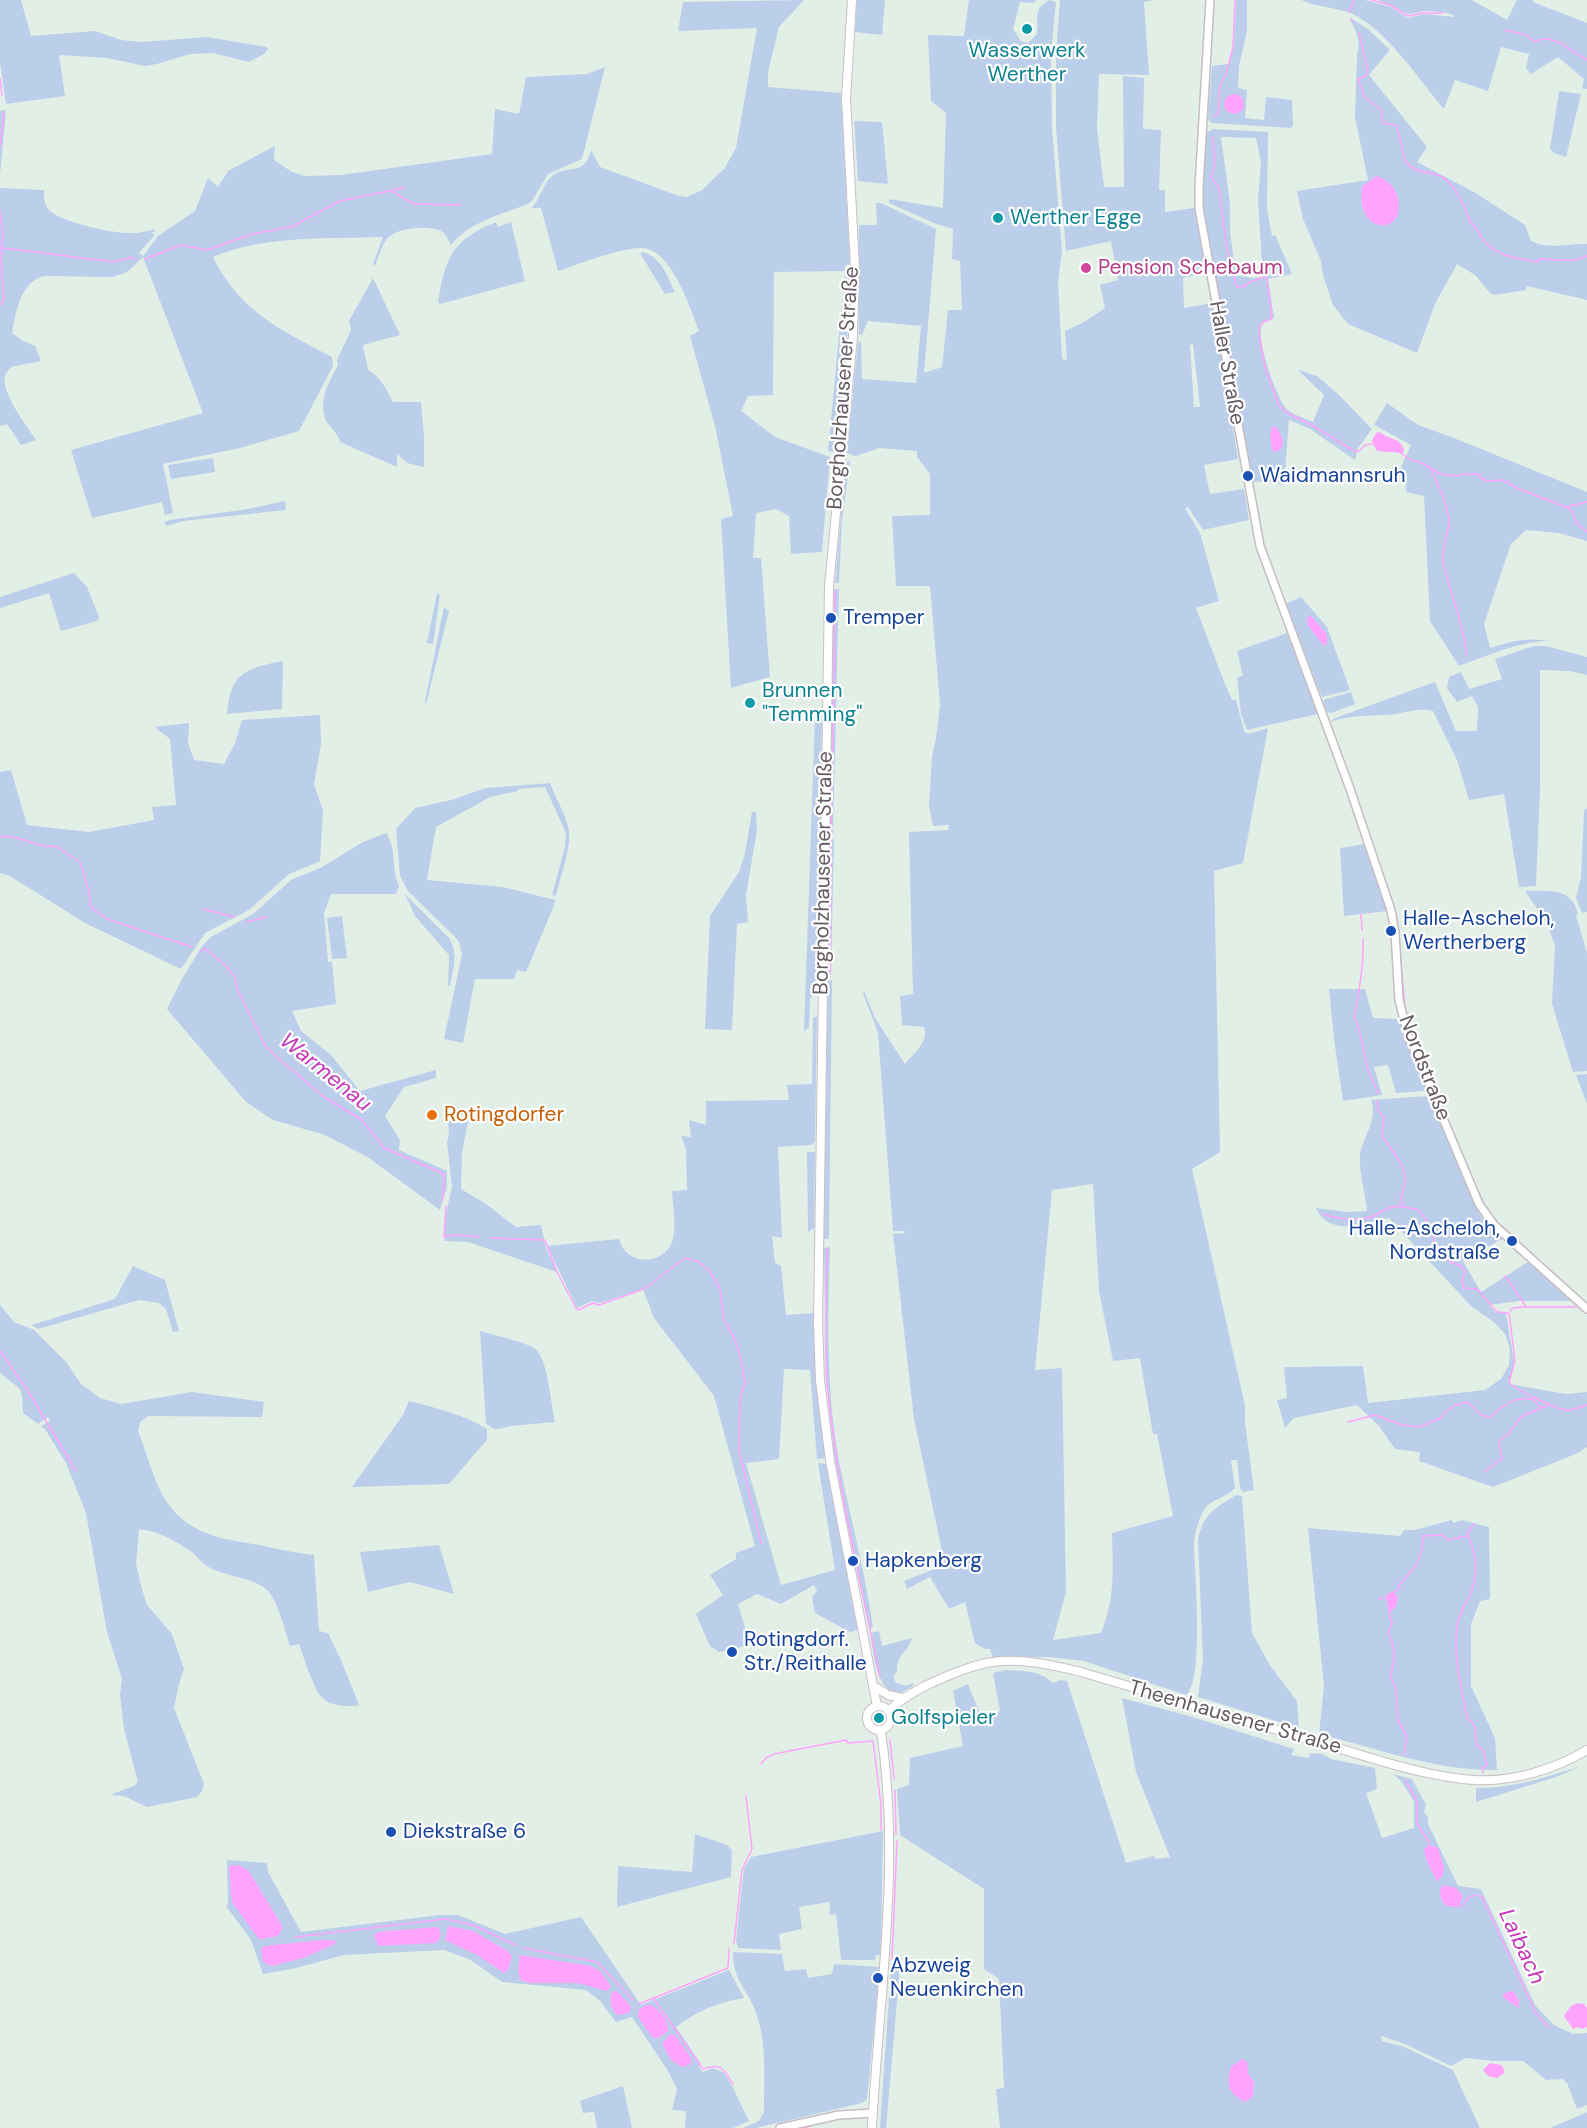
<!DOCTYPE html>
<html>
<head>
<meta charset="utf-8">
<style>
  body { margin:0 }
  canvas { display:block; background:#e2efe7 }
</style>
</head>
<body>
<canvas width="1587" height="2128"></canvas>
<script>
const ctx = document.querySelector('canvas').getContext('2d');
ctx.lineJoin = 'round';
function paint(path, color) { ctx.fillStyle = color; ctx.fill(path, 'evenodd'); }
function stroke(path, color, width, dash) { ctx.strokeStyle = color; ctx.lineWidth = width; ctx.lineCap = dash ? 'butt' : 'round'; ctx.setLineDash(dash || []); ctx.stroke(path); }
function write(font, color, halo, rows, align = 'center') {
  ctx.font = font + ' "DM Sans",sans-serif'; ctx.lineWidth = 4.5; ctx.setLineDash([]); ctx.textBaseline = 'middle'; ctx.strokeStyle = halo; ctx.fillStyle = color; for (const [text, x, y, turn = 0] of rows) {
    ctx.save(); ctx.translate(x, y); ctx.rotate((+turn || 0) * Math.PI / 180); ctx.textAlign = isNaN(turn) ? turn : align; if (halo) ctx.strokeText(text, 0, 0); ctx.fillText(text, 0, 0); ctx.restore();
  }
}
paint(new Path2D(`
  M0,0H21L31,36L95,31L121,40L141,42L207,37L266,47L268,49L264,54L249,62L213,53L190,54L157,64L145,66L107,58L59,55L65,96L6,104L0,62Z
  M804,0L779,27L768,72V87L841,93L850,264L845,266V271L774,272L773,395L748,396L741,411L775,437L830,457L822,552L791,554L789,516L776,509L756,513L753,558H761L770,677L731,688L721,519L733,516L715,426L690,336L699,331C690,308 674,257 648,249C632,243 576,265 558,271L541,208H532C540,199 543,184 552,176C569,163 584,178 591,150L600,167L679,196L687,197L702,190L724,169L736,148L757,28L678,31L683,2Z
  M857,0H885L882,35L855,32Z
  M969,0H1037L1033,3L1020,2L1013,29L1021,41L1028,43L1037,34C1039,18 1032,10 1049,0L1056,2L1051,53L1052,128L1062,251L1058,282L1062,359L1067,360L1065,331L1084,322L1105,308L1100,285L1118,280L1111,241L1066,251L1056,128V53L1060,0H1154L1144,2L1149,75L1099,74L1097,128L1104,187H1124L1123,76L1144,78L1143,129L1161,130L1159,190H1165V212L1194,208L1206,273L1183,278L1184,308L1212,303L1238,459L1204,465L1210,494L1244,489L1249,520L1203,530L1188,507L1185,508L1200,533L1219,601L1196,608L1223,679L1232,700H1236L1244,731L1248,734L1268,728L1243,863L1214,871L1220,1152L1192,1169L1245,1406V1423L1254,1490L1243,1492L1240,1488L1237,1460H1231L1235,1488C1228,1497 1215,1498 1207,1506C1200,1514 1196,1529 1194,1541C1194,1567 1205,1681 1186,1695L1084,1661L1050,1657H993L990,1649H985L975,1643L965,1602L949,1609L930,1577L907,1589L904,1581L945,1565L914,1419L893,1234L905,1233V1231H893L878,1033L863,993L864,991L875,1018L905,1064C914,1053 929,1042 924,1027L902,1025L900,996L913,994L909,832L948,830L949,825L933,826L929,806L932,756L936,738L940,705L930,586H896L892,516L930,515V474L917,457V451L879,448L856,456L847,453L858,341L861,343L862,379L916,383L921,326L868,321L862,335L859,334V225H877L876,203H881L936,229L924,373L942,367L948,310H962L960,261L952,259L953,229L936,224L889,203V199L943,208L946,113L931,101L928,35L964,36ZM1193,344L1200,407H1194L1190,345ZM1093,1184L1099,1291L1113,1361L1140,1358L1153,1434H1157L1173,1516L1112,1533C1113,1570 1115,1599 1101,1633L1053,1640L1066,1592L1062,1368L1035,1370L1052,1190Z
  M1236,0H1247V31L1239,66L1238,88L1247,90L1245,118L1264,120L1266,97L1292,100L1293,126L1291,128L1211,123L1208,119L1212,66L1229,64L1234,45Z
  M1301,0H1365L1391,7L1408,18L1425,14L1454,17V15L1443,12L1427,11L1408,14L1378,0H1472L1507,20L1517,0H1533V2L1587,23V89L1582,88L1584,79L1558,57L1531,74L1526,69L1529,54L1501,47L1488,91L1455,80L1444,109C1420,81 1385,27 1350,13C1334,7 1317,7 1301,0Z
  M1349,17L1368,29L1390,50L1369,75L1427,147L1417,162L1474,192L1525,225L1531,241C1548,250 1568,243 1587,244V300L1527,286L1526,290L1495,295L1491,294L1475,275L1457,264L1435,304L1417,353L1348,324L1333,305L1323,275L1321,261L1303,219L1297,191L1368,180L1355,117L1357,54C1362,40 1355,30 1349,17Z
  M605,67L582,159L548,174L532,201L528,204C500,215 471,221 451,245C449,242 447,236 444,233C433,224 400,228 390,236C382,242 379,257 375,266L373,264L383,237C329,239 263,235 213,257C240,312 281,330 332,357L333,366L299,431L240,448L163,464L173,513L165,515L162,502L92,518L71,450L203,413L143,257L127,272L112,277L44,276C20,282 16,312 12,333L23,341L35,346L41,361L11,367C9,370 6,372 5,375C0,392 27,426 36,440L21,445L7,424L0,426V188L44,190C44,197 44,203 48,209C59,222 108,232 126,233C136,234 145,232 154,229L155,231L152,232L154,236L139,253L143,256L158,236L195,211L208,178L218,187L228,171L275,146L274,160L292,172L305,176L341,175L492,154L495,109L519,114L526,77L587,74Z
  M1559,91L1581,94L1566,157L1554,153L1550,149Z
  M6,110V111L0,174V111Z
  M854,121L882,122L888,184L858,181Z
  M1213,129L1268,132L1267,209L1272,236L1275,235L1292,274L1268,279L1274,318C1269,320 1264,321 1262,325C1255,338 1277,399 1287,409C1293,415 1305,418 1313,422L1324,395L1298,370L1317,376L1338,394L1372,429L1358,448L1355,460L1310,429L1289,420L1284,485L1269,481L1251,482L1224,323L1203,215L1201,188L1206,133ZM1221,137L1256,138L1261,162L1258,201L1263,277L1252,278L1236,275L1230,232V204Z
  M496,222L498,227L511,222L525,281L440,304L438,302C446,256 452,240 496,222Z
  M643,252C662,258 667,276 675,292L665,294L640,253Z
  M850,272L849,317L835,452L828,451L845,273Z
  M373,278L400,335L363,345L368,370C381,377 386,389 393,402H421L424,436V467L407,463L397,454V467L340,442C338,432 328,427 325,418C319,397 329,383 338,365L337,360L351,330L349,321Z
  M1387,403L1418,425L1454,438L1587,492V541L1559,533L1526,530L1511,544L1484,624L1490,648C1510,642 1526,637 1547,641C1517,642 1487,656 1459,666L1430,621L1424,496L1406,492L1405,471L1401,467L1411,445L1374,425Z
  M213,458L215,472L171,479L168,465Z
  M850,461L842,522L839,583H835L846,462Z
  M285,501L286,510L183,521L167,526L164,522L170,520L248,509Z
  M74,573L87,587L99,617L97,621L61,631L49,593L0,608V597Z
  M834,589H839L833,835H829Z
  M437,593L440,595L433,644L427,643Z
  M1301,597L1327,627L1350,690L1322,697L1285,604Z
  M444,607L449,611L426,704L425,701Z
  M1287,633L1318,714L1247,730L1241,714L1237,677L1243,676L1237,651Z
  M1534,646H1546L1587,657V675L1570,671L1540,670V788L1536,886L1519,887L1504,794L1469,800L1457,760L1433,711C1414,707 1405,714 1387,715C1364,716 1352,715 1330,722L1335,718L1435,682L1456,731H1477L1478,707L1472,696L1457,702L1447,688L1449,677L1461,672L1469,689L1502,679L1495,659Z
  M283,661L282,709L227,714C230,672 247,668 283,661Z
  M1351,692L1355,704L1331,713L1327,712L1323,700Z
  M320,715L321,744L314,784L323,811L320,861L289,874L249,910L205,933L181,969L85,923L10,876L0,873V772L11,770L27,825L89,832L154,820L152,807L176,805L170,739L155,727L189,723L188,743L194,760L224,764L235,743L242,720Z
  M815,716L822,717L816,992L810,999L809,1027L804,1031Z
  M550,783C556,799 566,815 569,831C571,849 560,878 556,896L552,895L565,847L566,833L545,787L518,789V791L490,797L436,827L427,880L503,887L555,900L553,908L526,972L517,970L514,979H475L463,1043L444,1039L462,954L459,942L454,936L408,891L400,876L396,829L415,808L451,800L486,788Z
  M1587,808V912L1582,913L1576,898L1581,877L1584,810Z
  M752,812H756L757,830L746,895L748,922L737,924L732,1030L705,1029L710,916L739,872L745,853Z
  M386,833C397,848 391,868 399,886L396,894H331L324,913L328,962H332L336,1004L292,1011L301,1031L331,1055L360,1091L436,1070V1078L404,1087L385,1116L400,1140L399,1150L447,1171V1187L440,1210L369,1158L325,1135L273,1120L246,1102L167,1009L182,979L202,946L211,937L253,914L291,880L322,867L363,842Z
  M834,839L831,975H827L829,840Z
  M1365,844L1387,911L1344,916L1340,848Z
  M1525,891C1548,891 1572,887 1578,914L1576,915L1587,953V1071L1573,1072L1552,1004L1555,945L1545,920Z
  M405,894L449,938C459,954 453,968 450,986H448L449,955L415,916Z
  M342,916L347,958L332,959L327,918Z
  M832,980L829,1239H824L828,981Z
  M1329,989H1365L1373,1018L1398,1019L1425,1089L1423,1091L1396,1093L1388,1065L1374,1067L1382,1095L1343,1101L1334,1039Z
  M817,1016L815,1142L811,1145L778,1147L782,1238L772,1236L775,1263L781,1266L786,1315L814,1313L826,1458L817,1459L810,1370L784,1369L779,1459L746,1463L781,1585L835,1570L818,1463L827,1464L858,1630L850,1632L815,1613L812,1597L817,1591L814,1585L781,1604L757,1594L738,1604L750,1645L719,1652L710,1646L696,1614L723,1595L710,1575L736,1559V1553L755,1546L714,1396L654,1318L643,1289L600,1303L592,1301L577,1308L547,1246L619,1239C625,1265 662,1267 672,1242C677,1228 673,1206 672,1191L687,1190L686,1149L681,1136L691,1137L689,1120L706,1125V1101L789,1100L787,1085L812,1084L813,1018Z
  M1587,1074V1104L1576,1075Z
  M1428,1096L1475,1205L1481,1216L1502,1239L1463,1261L1481,1292L1528,1262L1571,1301H1520L1489,1305L1496,1313H1506L1514,1361L1509,1384L1566,1394L1587,1392V1447L1578,1453L1493,1487L1419,1461L1420,1452L1395,1449L1379,1426L1357,1405L1294,1418L1285,1428L1277,1400L1287,1398L1284,1367L1363,1366L1368,1403L1485,1390L1501,1379L1509,1365L1510,1349L1505,1334L1495,1323L1472,1307L1389,1218C1365,1223 1329,1238 1316,1208L1347,1212L1367,1211C1366,1197 1358,1166 1360,1154C1364,1135 1378,1120 1371,1100Z
  M469,1117L462,1152L461,1189L486,1204L516,1227L541,1225L546,1248L557,1272L468,1242L444,1241L446,1213L452,1187L447,1142L449,1134L448,1121Z
  M807,1152H815L814,1228L808,1232Z
  M830,1247C828,1318 826,1391 839,1461C850,1517 865,1571 873,1627L869,1629L835,1461L826,1380L824,1248Z
  M133,1266L165,1280L179,1331L173,1332L166,1309L159,1303L139,1300L38,1329L32,1325L115,1299Z
  M0,1305L14,1322L34,1330L67,1363L81,1384L100,1398L121,1404L192,1392L264,1402L262,1417L148,1416L140,1422L138,1431C146,1451 153,1478 163,1496C187,1535 218,1538 259,1545C277,1549 295,1553 314,1555L319,1631L328,1633L341,1660L359,1705C350,1707 334,1706 326,1701C314,1694 304,1657 299,1644L290,1646C285,1631 278,1601 267,1590C254,1577 224,1577 207,1566C202,1563 198,1558 194,1554C182,1544 154,1528 139,1530L136,1564L142,1589L147,1605L172,1634L184,1669L179,1684L174,1708L204,1784L202,1791L197,1797L147,1807L124,1796L113,1795L112,1794L134,1786L138,1782L124,1729L120,1695L122,1679L107,1632L86,1513L66,1463L45,1429L41,1426L50,1421L48,1417L38,1424L23,1413L22,1397L20,1389L0,1373Z
  M480,1331C496,1336 520,1340 534,1348C548,1356 551,1406 555,1422L510,1426L499,1429H494L486,1424Z
  M409,1401C436,1408 463,1414 487,1429V1440L449,1484L352,1487L403,1415Z
  M1236,1495L1242,1496L1252,1633L1271,1667L1297,1701L1299,1728L1198,1697L1203,1660L1198,1540C1203,1514 1214,1509 1236,1495Z
  M1452,1520L1453,1523L1462,1520L1489,1527L1490,1599L1480,1601L1471,1624V1686L1495,1738L1497,1770C1437,1771 1378,1749 1319,1734L1324,1686L1308,1528L1400,1536L1404,1530H1415Z
  M439,1545L454,1594L410,1582L368,1592L360,1552Z
  M879,1631L882,1646L912,1638C907,1654 897,1652 897,1672L893,1676L896,1683L906,1686L914,1683L913,1686L900,1693H891V1691C874,1679 874,1653 870,1633Z
  M1005,1670C1023,1671 1040,1670 1053,1683L1061,1680L1067,1681L1126,1863L1154,1856L1155,1859L1170,1857L1136,1772L1122,1698L1189,1716L1294,1749L1291,1755L1309,1758L1310,1753L1322,1754L1331,1759L1375,1768L1377,1789L1366,1793L1382,1838L1414,1828V1802L1402,1782L1393,1774L1412,1779L1426,1805L1424,1812L1428,1817V1824L1458,1886L1481,1889L1535,2005L1554,2025L1573,2034L1587,2033V2105L1577,2109L1567,2083L1562,2079L1546,2080L1523,2061H1494L1466,2058L1451,2066L1405,2044L1381,2036L1382,2041L1402,2046L1453,2070L1480,2128H1000L996,2089L1004,2088L999,1979L984,1969V1889L900,1835L897,1789L909,1785L910,1758L963,1746L953,1691L968,1684L982,1719L1000,1711L993,1673Z
  M1581,1766L1556,1777L1476,1802V1788C1513,1789 1546,1777 1581,1766Z
  M883,1831L881,1955H876L875,1960H841L836,1914L830,1915V1902L799,1907L802,1929L779,1934L781,1950L738,1948L736,1940L744,1869L751,1857Z
  M695,1834L727,1845L732,1850L731,1877L617,1907L618,1866L692,1872Z
  M227,1860L267,1863L268,1872L301,1932L440,1915H458L505,1934L581,1917L641,2005L729,1970L744,1998C718,2002 697,2011 676,2027L701,2064L699,2066L702,2072L713,2068L723,2072L729,2080L749,2121L733,2128H685L686,2111L672,2110L677,2089L668,2071L632,2017L616,2022L600,2001L586,1990L502,1982L469,1959L444,1950L344,1955L292,1969L263,1974L251,1940L226,1906L228,1904Z
  M733,1952L782,1954L785,1971L806,1969L808,1978L832,1974L834,1964L880,1967L867,2099L862,2103L756,2128H743L759,2121L764,2112C764,2080 767,2043 756,2013C747,1987 733,1982 733,1952Z
  M900,1967L886,2128H880L891,1968Z
  M623,2086L632,2128H597L594,2112L583,2113L580,2101Z
  M1587,2112V2128H1550L1583,2114Z`), '#bccfea');
paint(new Path2D(`
  M1224 104a10 10 0 1 1 20 0a10 10 0 1 1-20 0Z
  M1376,176C1388,180 1395,186 1398,199C1406,236 1355,236 1362,187Z
  M1273,426L1277,428C1281,436 1285,439 1281,449L1275,452L1272,450L1270,434Z
  M1380,432C1389,440 1399,437 1404,449L1403,453L1377,451L1372,441L1376,433Z
  M1310,615L1327,634V645L1322,644L1307,624V619Z
  M1393,1591L1398,1597L1396,1606L1389,1614L1386,1595Z
  M1430,1845L1438,1848L1444,1868L1443,1875L1437,1882L1426,1859L1424,1849Z
  M238,1865L248,1870L283,1927L278,1936L263,1939L258,1938L232,1902L229,1866Z
  M1442,1885L1456,1888L1463,1896L1461,1902L1456,1907L1447,1906C1440,1900 1438,1893 1442,1885Z
  M448,1926L473,1931L508,1951L512,1957L508,1970L504,1973L477,1955L445,1940Z
  M436,1927L439,1928C442,1935 441,1938 436,1943L378,1946L374,1935L378,1932Z
  M323,1940L336,1941L335,1944L303,1958L272,1966L263,1962L261,1949L264,1946Z
  M520,1955L591,1966L601,1972L611,1987L606,1991L578,1983H529L521,1980L518,1972Z
  M617,1991L631,2006V2010L626,2014L617,2015C611,2009 609,2000 612,1992Z
  M1513,1991L1519,2000V2008L1504,1998L1503,1995L1507,1992Z
  M1578,2003L1584,2004L1587,2008V2027L1582,2029L1579,2027L1573,2029L1564,2016L1571,2006Z
  M649,2004C660,2010 668,2018 668,2031L659,2038H653L638,2017L639,2009Z
  M670,2034L675,2035L691,2058V2064L682,2067L671,2060L662,2044Z
  M1242,2059L1247,2062L1248,2073L1254,2082L1253,2097L1245,2102C1228,2093 1226,2085 1231,2067Z
  M1490,2063L1501,2065L1504,2069V2073L1497,2078L1488,2076L1483,2070Z`), '#ffa3fd');
stroke(new Path2D(`
  M1371,0L1390,5L1408,16L1424,13H1443
  M1349,12L1354,0
  M1351,19L1352,21
  M1505,30L1526,35L1535,42C1552,31 1573,53 1587,60
  M1359,33L1368,71L1366,76L1358,79L1365,98L1381,109L1383,123L1395,125C1403,136 1399,153 1408,164C1415,172 1429,172 1438,175C1456,182 1464,208 1471,223C1478,227 1479,236 1485,242C1499,257 1518,258 1537,262L1539,259C1555,259 1572,263 1587,256
  M0,78L2,95
  M1215,117L1218,112L1220,86L1226,74L1233,47L1235,0
  M1213,137L1215,166L1211,177L1219,188L1227,249L1236,285L1237,287L1246,286L1248,283L1264,277L1267,279L1272,318L1260,324L1259,334L1265,367L1279,406L1289,414L1312,425L1354,451H1359L1365,445L1373,444
  M0,147L4,113
  M393,192L414,204L461,205
  M0,212L3,230L1,260L4,299L0,305
  M3,248L114,262L132,257L134,259
  M145,259L181,245L207,250L252,234L291,227L340,201L404,188
  M1399,452L1411,460L1422,463L1440,474L1459,476L1461,474C1468,476 1472,473 1479,474L1480,477L1487,481L1502,480L1519,489L1566,507L1587,502
  M1431,469C1436,481 1450,509 1449,521C1448,537 1440,550 1444,566C1451,597 1464,624 1466,655
  M1567,507L1572,512L1577,523L1587,532
  M831,834L835,591
  M0,837C21,834 36,849 56,846L80,862L89,891L90,904L94,910L107,919L192,947
  M1379,862L1394,906
  M203,909L234,917
  M1361,914L1362,930
  M1397,918L1405,1009
  M246,922L267,917
  M1363,939C1364,966 1359,991 1354,1018L1358,1025L1368,1070L1378,1093
  M200,952L204,948L226,966L235,978L238,991L266,1047L285,1064L324,1097L362,1120L384,1148L444,1174V1189L442,1201
  M830,973L831,840
  M1410,1028L1425,1066
  M1377,1101L1378,1110L1384,1118L1382,1136C1391,1150 1410,1168 1404,1187C1403,1192 1401,1196 1400,1201L1404,1207L1419,1210L1435,1232L1433,1240C1443,1251 1444,1262 1460,1265L1465,1271L1462,1281L1464,1288L1477,1289L1497,1312L1509,1313L1515,1361L1509,1382C1513,1389 1560,1411 1568,1410C1574,1410 1581,1407 1587,1405
  M1452,1132L1485,1207
  M446,1206L444,1237L456,1235L479,1237
  M1323,1214C1335,1219 1359,1221 1371,1217C1383,1213 1388,1204 1402,1207
  M1494,1219L1585,1302
  M490,1238L545,1240L557,1272L576,1308L578,1310L593,1303L599,1305L644,1289L685,1258L699,1262L710,1272L720,1289L724,1321L734,1337L741,1360L745,1382L740,1399L739,1450L761,1543
  M827,1249C826,1293 824,1337 827,1381C836,1481 860,1579 880,1677
  M1505,1276L1525,1305L1524,1307L1513,1308L1510,1311
  M1525,1307H1576
  M0,1351L28,1391L76,1471
  M1348,1422L1375,1415L1402,1425L1420,1427L1441,1418L1444,1413L1455,1405L1468,1402L1481,1415L1490,1417C1505,1405 1512,1396 1533,1399L1541,1408L1548,1406
  M1484,1472L1502,1459L1499,1441L1508,1434L1521,1417L1541,1408
  M1468,1536C1477,1554 1478,1576 1470,1595C1465,1605 1459,1614 1457,1625C1453,1657 1461,1687 1467,1718L1472,1722L1476,1730L1475,1733L1477,1745C1486,1750 1484,1756 1487,1765L1483,1768V1773
  M1393,1593L1400,1588L1399,1585L1414,1568L1418,1561L1422,1549L1423,1536L1442,1535L1447,1540L1467,1536L1473,1524
  M1379,1599L1387,1597
  M1389,1614L1392,1623L1388,1633C1396,1648 1395,1661 1390,1676L1396,1688L1398,1721L1407,1736L1404,1755
  M890,1740L894,1779
  M761,1764L766,1758L774,1754L846,1740L848,1743L873,1741L881,1805V1830
  M1405,1780L1417,1801V1823L1430,1844
  M895,1790L896,1834
  M1456,1906H1462C1468,1899 1472,1892 1482,1897L1536,2013L1549,2028
  M296,1937L445,1919L473,1925L515,1945
  M734,1943L742,1870L752,1849L746,1796
  M523,1948L597,1962L633,2000
  M892,1959L897,1841
  M654,1999L703,2069C721,2062 724,2070 733,2084
  M639,2004L728,1968L729,1949
  M803,2128L811,2126`), '#ffa3fd', 1.5);
const tertiary = new Path2D(`
  M1210,0L1199,187V208L1260,546L1349,786L1391,910L1395,933L1399,1000L1408,1035L1479,1204L1494,1225L1587,1309
  M780,2128L839,2115L873,2113`);
const secondary = new Path2D(`
  M852,0L846,98L855,267L853,336L829,586L818,1322L820,1380L830,1461L877,1706
  M874,1686L888,1695L903,1698
  M867 1718a12 12 0 1 1 24 0a12 12 0 1 1-24 0Z
  M888,1711C911,1691 930,1683 957,1672C969,1668 981,1663 993,1662C1022,1658 1053,1665 1081,1672C1160,1696 1239,1719 1318,1742C1366,1756 1424,1777 1474,1780C1513,1782 1553,1770 1587,1750
  M872,2128C879,1996 901,1863 881,1731`);
stroke(tertiary, '#c5bdc3', 10);
stroke(secondary, '#cabfc7', 10);
stroke(tertiary, '#fff', 7);
stroke(secondary, '#fff', 8);
for (const [x, y, r, color] of [
  [1027,29,6,"#0f9aa8"],
  [998,218,6,"#0f9aa8"],
  [1086,268,6,"#d1479c"],
  [1248,476,6,"#1a4fb4"],
  [831,618,6,"#1a4fb4"],
  [750,703,6,"#0f9aa8"],
  [1391,931,6,"#1a4fb4"],
  [432,1115,6,"#e8710a"],
  [1512,1241,6,"#1a4fb4"],
  [853,1561,6,"#1a4fb4"],
  [732,1652,6,"#1a4fb4"],
  [879,1718,6,"#0f9aa8"],
  [391,1832,6,"#1a4fb4"],
  [878,1978,6,"#1a4fb4"]
]) { const dot = new Path2D(); dot.arc(x, y, r, 0, 2 * Math.PI); ctx.fillStyle = color; ctx.fill(dot); stroke(dot, '#fff', 2); }
write('21px', '#0d838f', '#fff', [
  ["Wasserwerk",1027,51,"center"],
  ["Werther",1027,75,"center"],
  ["Werther Egge",1010,218],
  ["Brunnen",762,691],
  ["\"Temming\"",762,715],
  ["Golfspieler",891,1718]
], 'left');
write('21px', '#b23c85', '#fff', [
  ["Pension Schebaum",1098,268]
], 'left');
write('21px', '#655b64', '#fff', [
  ["Haller Straße",1226,363,80],
  ["Borgholzhausener Straße",844,388,-86],
  ["Borgholzhausener Straße",824,873,-89],
  ["Nordstraße",1424,1068,69],
  ["Theenhausener Straße",1235,1718,16]
]);
write('21px', '#164399', '#fff', [
  ["Waidmannsruh",1260,476],
  ["Tremper",843,618],
  ["Halle-Ascheloh,",1403,919],
  ["Wertherberg",1403,943],
  ["Halle-Ascheloh,",1500,1229,"right"],
  ["Nordstraße",1500,1253,"right"],
  ["Hapkenberg",865,1561],
  ["Rotingdorf.",744,1640],
  ["Str./Reithalle",744,1664],
  ["Diekstraße 6",403,1832],
  ["Abzweig",890,1966],
  ["Neuenkirchen",890,1990]
], 'left');
write('21px', '#c56008', '#fff', [
  ["Rotingdorfer",444,1115]
], 'left');
write('italic 22px', '#c636b8', '#fff', [
  ["Warmenau",325,1073,39],
  ["Laibach",1521,1947,65]
]);
</script>
</body>
</html>
